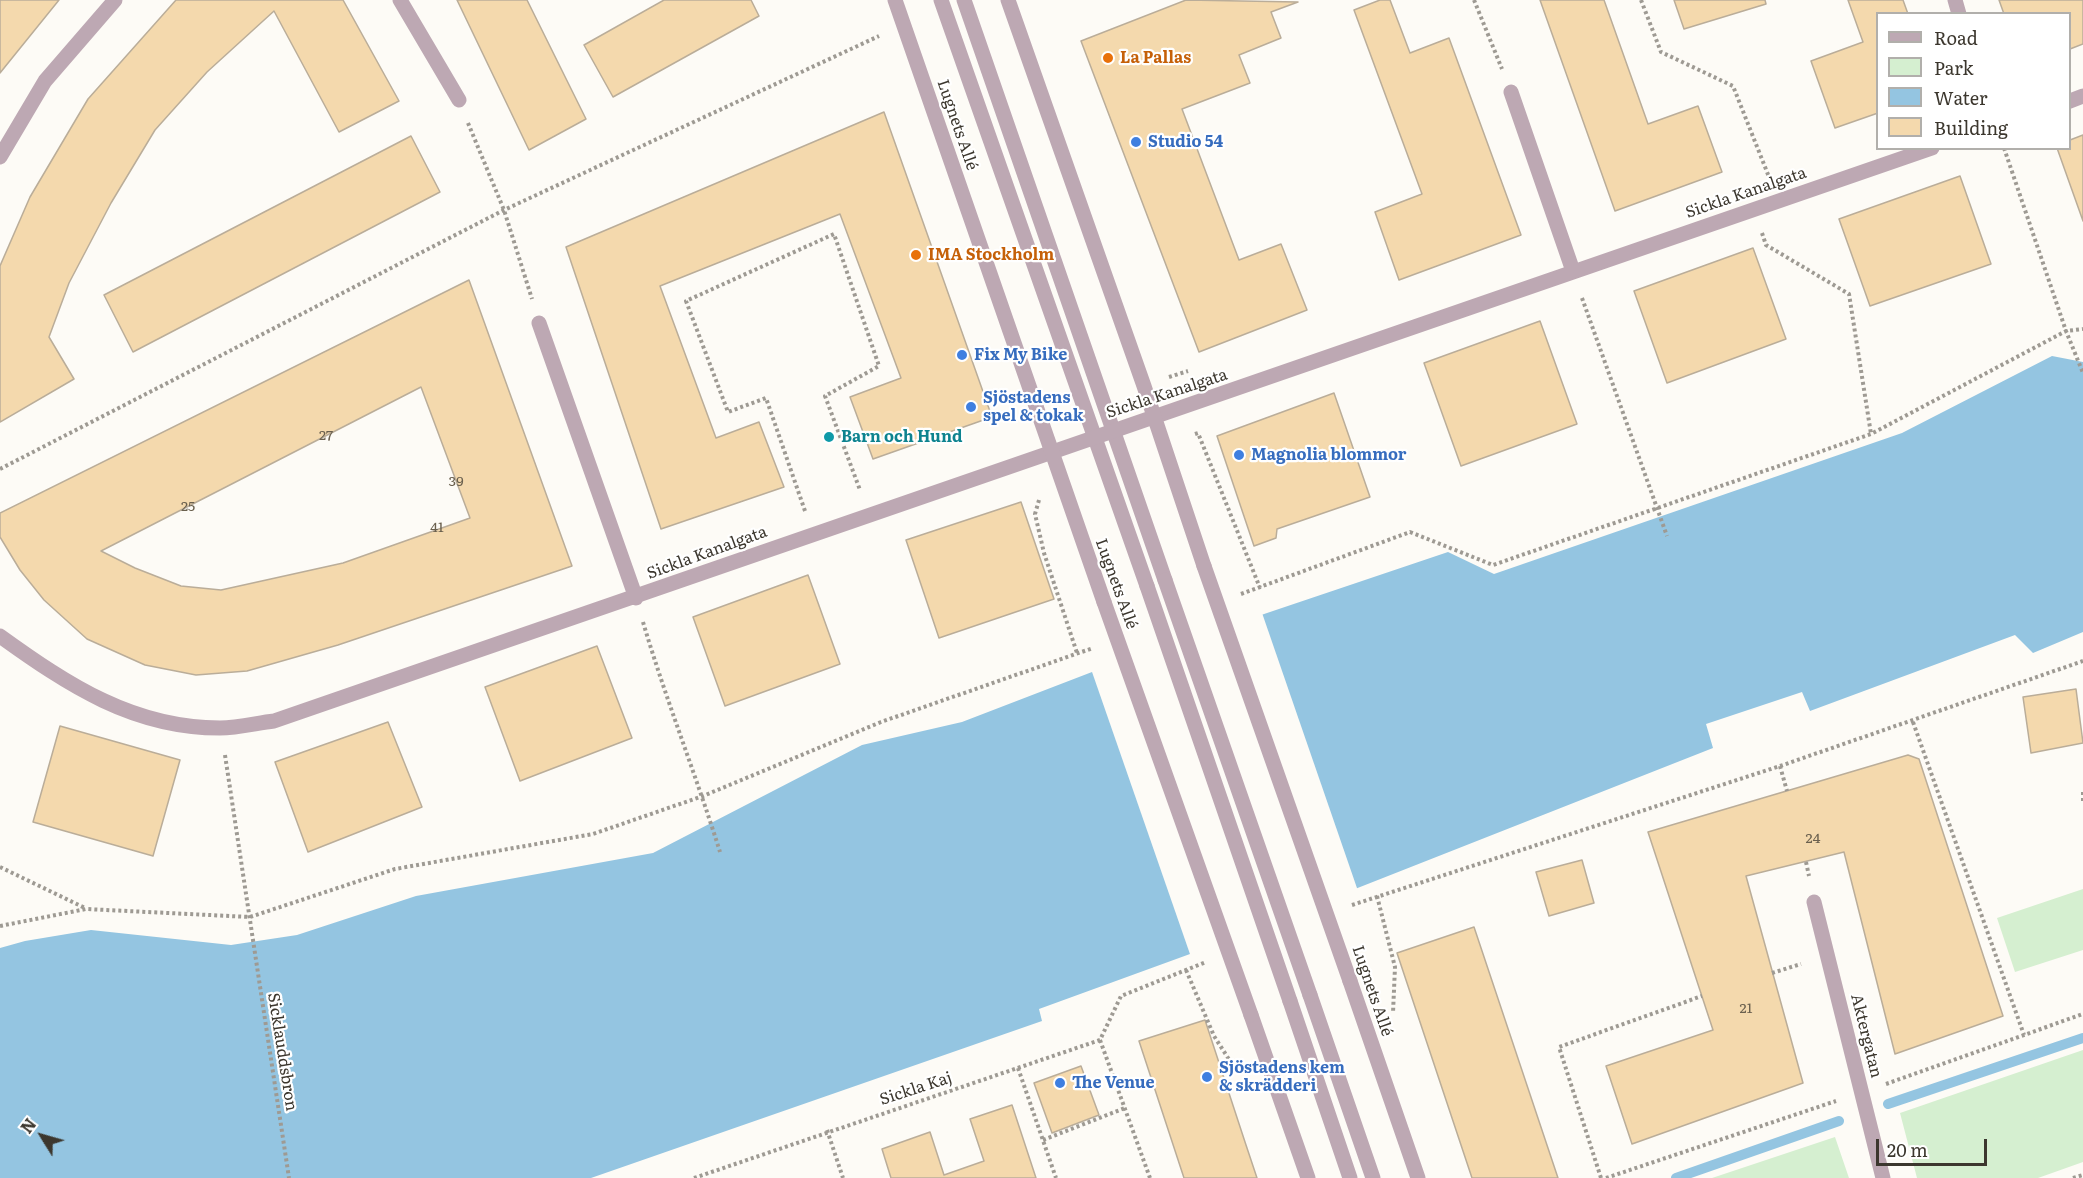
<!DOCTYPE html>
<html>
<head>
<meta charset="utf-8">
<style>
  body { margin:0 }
  #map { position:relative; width:2083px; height:1178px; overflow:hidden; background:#fdfbf6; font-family:Literata,serif }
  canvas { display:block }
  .legend { position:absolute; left:1876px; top:12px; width:195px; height:138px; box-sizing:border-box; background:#fff; border:2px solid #b1afab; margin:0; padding:8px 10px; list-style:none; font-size:18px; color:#3c372e }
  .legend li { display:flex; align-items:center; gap:12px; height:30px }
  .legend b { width:30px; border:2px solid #b1afab }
  .north { position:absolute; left:12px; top:1106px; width:60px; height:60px; -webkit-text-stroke:4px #fff; paint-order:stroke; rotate:307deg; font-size:16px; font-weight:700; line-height:24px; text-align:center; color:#3c372e }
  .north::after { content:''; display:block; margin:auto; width:21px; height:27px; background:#3c372e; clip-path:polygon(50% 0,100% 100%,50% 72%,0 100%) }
  .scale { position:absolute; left:1876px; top:1139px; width:111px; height:27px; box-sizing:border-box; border:3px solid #3c372e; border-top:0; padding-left:8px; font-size:18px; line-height:21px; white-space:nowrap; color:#3c372e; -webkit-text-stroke:4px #fff; paint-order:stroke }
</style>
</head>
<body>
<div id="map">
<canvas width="2083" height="1178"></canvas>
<ul class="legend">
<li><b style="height:8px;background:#bda8b3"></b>Road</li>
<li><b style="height:16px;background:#d5efd0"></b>Park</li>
<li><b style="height:16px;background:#94c5e1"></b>Water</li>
<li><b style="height:16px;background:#f4d9ad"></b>Building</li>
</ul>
<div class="north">N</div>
<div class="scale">20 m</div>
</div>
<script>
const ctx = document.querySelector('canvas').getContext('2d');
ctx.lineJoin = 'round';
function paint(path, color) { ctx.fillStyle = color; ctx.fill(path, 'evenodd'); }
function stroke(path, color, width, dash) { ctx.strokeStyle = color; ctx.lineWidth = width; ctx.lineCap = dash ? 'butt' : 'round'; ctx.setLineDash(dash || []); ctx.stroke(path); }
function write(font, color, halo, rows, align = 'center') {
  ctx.font = font + ' Literata,serif'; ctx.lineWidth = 4.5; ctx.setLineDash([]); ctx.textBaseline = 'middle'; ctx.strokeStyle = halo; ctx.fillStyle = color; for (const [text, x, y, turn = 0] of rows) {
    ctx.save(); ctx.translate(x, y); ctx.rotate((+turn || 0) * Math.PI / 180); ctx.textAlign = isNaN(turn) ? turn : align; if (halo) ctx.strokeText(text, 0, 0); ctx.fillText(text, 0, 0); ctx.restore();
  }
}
paint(new Path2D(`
  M2083,889V950L2015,972L1997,918Z
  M2083,1050V1162L2038,1178H1917L1900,1113Z
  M1835,1137L1849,1178H1712Z`), '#d5efd0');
paint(new Path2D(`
  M2052,356L2083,362V632L2033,653L2015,635L1810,711L1802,692L1706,724L1713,748L1190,954L1039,1009L1042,1021L591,1178H0V948L25,941L91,930L231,945L297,935L416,896L653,853L862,745L962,722L1092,672L1448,552L1494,574L1902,433Z`), '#94c5e1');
paint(new Path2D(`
  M1261,610L1358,891L1191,957L1091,669Z`), '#fdfbf6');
stroke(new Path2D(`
  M1888,1104L2083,1038
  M1676,1178L1839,1121`), '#94c5e1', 10);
const building = new Path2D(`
  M0,0H59L0,73Z
  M176,0H343L399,101L339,132L274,11L207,72L155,130L111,203L69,283L49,337L74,379L0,422V266L30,197L88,99Z
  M457,0H527L586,119L529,150Z
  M664,0H751L759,16L613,97L584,45Z
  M1186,0L1298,2L1271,12L1281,38L1239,55L1250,83L1182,109L1239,260L1281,244L1307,310L1199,352L1081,41Z
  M1380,0H1390L1410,53L1449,38L1521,235L1399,280L1375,212L1422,194L1354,10Z
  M1540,0H1604L1648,124L1698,106L1722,172L1615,211Z
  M1674,0H1765L1766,4L1684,29Z
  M1848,0H1903L1908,14H1878V113L1835,128L1811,61L1863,42Z
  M1999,0H2083V44L2070,49V14H2004Z
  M884,112L992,417L873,459L850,397L901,378L840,214L660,286L716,438L759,422L784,487L661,529L566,247Z
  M2083,135V221L2057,148H2070V140Z
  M411,136L440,192L133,352L104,295Z
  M1960,176L1991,264L1870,306L1839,219Z
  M1753,248L1786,339L1667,383L1634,291Z
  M469,280L572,566L338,645L247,671L196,675L145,665L87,639L44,600L20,570L0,537V513ZM421,387L470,518L343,563L221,590L181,586L135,568L101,551Z
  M1540,321L1577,424L1461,466L1424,363Z
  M1334,393L1370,497L1277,529L1276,538L1254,546L1217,436Z
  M1021,502L1054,599L939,638L906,540Z
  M808,575L840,664L725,706L693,617Z
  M597,646L632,738L520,781L485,687Z
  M2076,689L2083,743L2031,753L2023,697Z
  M388,722L422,807L308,852L275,762Z
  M60,726L180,760L153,856L33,822Z
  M1908,755L1919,759L2003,1016L1895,1054L1844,852L1746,876L1803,1083L1632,1144L1606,1066L1713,1030L1648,832Z
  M1582,860L1594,903L1549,916L1536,872Z
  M1474,927L1558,1178H1472L1397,953Z
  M1205,1020L1245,1142L1257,1178H1184L1139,1041Z
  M1081,1066L1099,1115L1052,1133L1034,1083Z
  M1012,1105L1036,1178H891L882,1149L930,1132L944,1175L984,1161L970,1119Z`);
paint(building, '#f4d9ad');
stroke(building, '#baad99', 1.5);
stroke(new Path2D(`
  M1474,0L1502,69
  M1641,0L1661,52L1733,86L1769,177
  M468,123L504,210L532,299
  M2004,148L2066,331L2083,373
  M1762,233L1766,245L1849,294L1871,434
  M1582,298L1667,536
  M1169,377L1188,371
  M1195,434L1198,433L1260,588
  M0,469L504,210L879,36
  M1039,500L1035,514L1044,553L1077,653
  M805,511L766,398L728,412L686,301L834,234L879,366L825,396L860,490
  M1241,594L1410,532L1493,565L1871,434L2066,331L2083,329
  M643,622C666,700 696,775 720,852
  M1913,722L2024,1035
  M225,755L289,1178
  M1780,766L1787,791
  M2083,792V802
  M1806,862L1809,876
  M0,867L85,908
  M1377,896L1395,967L1393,1013
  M1352,905L1780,766L2083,661
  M0,926L86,909L250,917L395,869L593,834L703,796L881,722L1093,648
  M1186,970L1214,1036L1230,1061
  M1772,973L1801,964
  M1100,1040L1150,1178
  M1018,1068L1056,1178
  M1886,1084L2083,1014
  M827,1130L843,1178
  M1043,1140L1125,1108
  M694,1178L1100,1040L1121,996L1206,962
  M1601,1178L1559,1047L1702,996
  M1606,1178L1836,1101
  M2073,1178L2083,1175`), '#9e9a93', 4, [3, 3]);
stroke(new Path2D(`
  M941,0L1147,586
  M964,0L1165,580
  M1310,995L1373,1178
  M1290,1001L1350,1178`), '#bda8b3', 15);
stroke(new Path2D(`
  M400,0L459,100
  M1955,0L1959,14
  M1511,92L1573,271
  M2070,101L2083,96
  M0,157L45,81L115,0
  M539,323L636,598
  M0,636C68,685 133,728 220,728C238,728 257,723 274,721L1932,148
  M1814,902L1883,1178`), '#bda8b3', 15);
stroke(new Path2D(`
  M895,0L1104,602
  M1008,0L1144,386L1204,566
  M1350,981L1418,1178
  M1251,1015L1308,1178`), '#bda8b3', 15);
stroke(new Path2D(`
  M1165,580L1310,995
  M1147,586L1290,1001`), '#bda8b3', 15);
stroke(new Path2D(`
  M1204,566L1350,981
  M1104,602L1251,1015`), '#bda8b3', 15);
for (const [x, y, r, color] of [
  [1108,58,6,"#e8710a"],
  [1136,142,6,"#3f7fe0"],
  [916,255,6,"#e8710a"],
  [962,355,6,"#3f7fe0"],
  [971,407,6,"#3f7fe0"],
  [829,437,6,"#0f9aa8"],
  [1239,455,6,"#3f7fe0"],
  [1207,1077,6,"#3f7fe0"],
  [1060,1083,6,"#3f7fe0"]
]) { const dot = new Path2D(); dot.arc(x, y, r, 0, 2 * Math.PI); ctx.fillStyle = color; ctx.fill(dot); stroke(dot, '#fff', 2); }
write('14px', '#6a604e', null, [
  ["27",326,436],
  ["39",456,482],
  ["25",188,507],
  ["41",437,528],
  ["24",1813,839],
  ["21",1746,1009]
]);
write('bold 16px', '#c56008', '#fff', [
  ["La Pallas",1120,58],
  ["IMA Stockholm",928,255]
], 'left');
write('16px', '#3c372e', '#fff', [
  ["Lugnets Allé",957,125,71],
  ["Sickla Kanalgata",1746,193,-19],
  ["Sickla Kanalgata",1167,394,-18],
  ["Sickla Kanalgata",707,553,-20],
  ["Lugnets Allé",1116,584,70],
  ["Lugnets Allé",1372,991,71],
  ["Aktergatan",1866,1036,76],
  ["Sicklauddsbron",282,1052,81],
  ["Sickla Kaj",916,1089,-18]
]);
write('bold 16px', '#366cbe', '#fff', [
  ["Studio 54",1148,142],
  ["Fix My Bike",974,355],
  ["Sjöstadens",983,398],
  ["spel & tokak",983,416],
  ["Magnolia blommor",1251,455],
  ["Sjöstadens kem",1219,1068],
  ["& skrädderi",1219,1086],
  ["The Venue",1072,1083]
], 'left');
write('bold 16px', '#0d838f', '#fff', [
  ["Barn och Hund",841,437]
], 'left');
</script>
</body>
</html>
